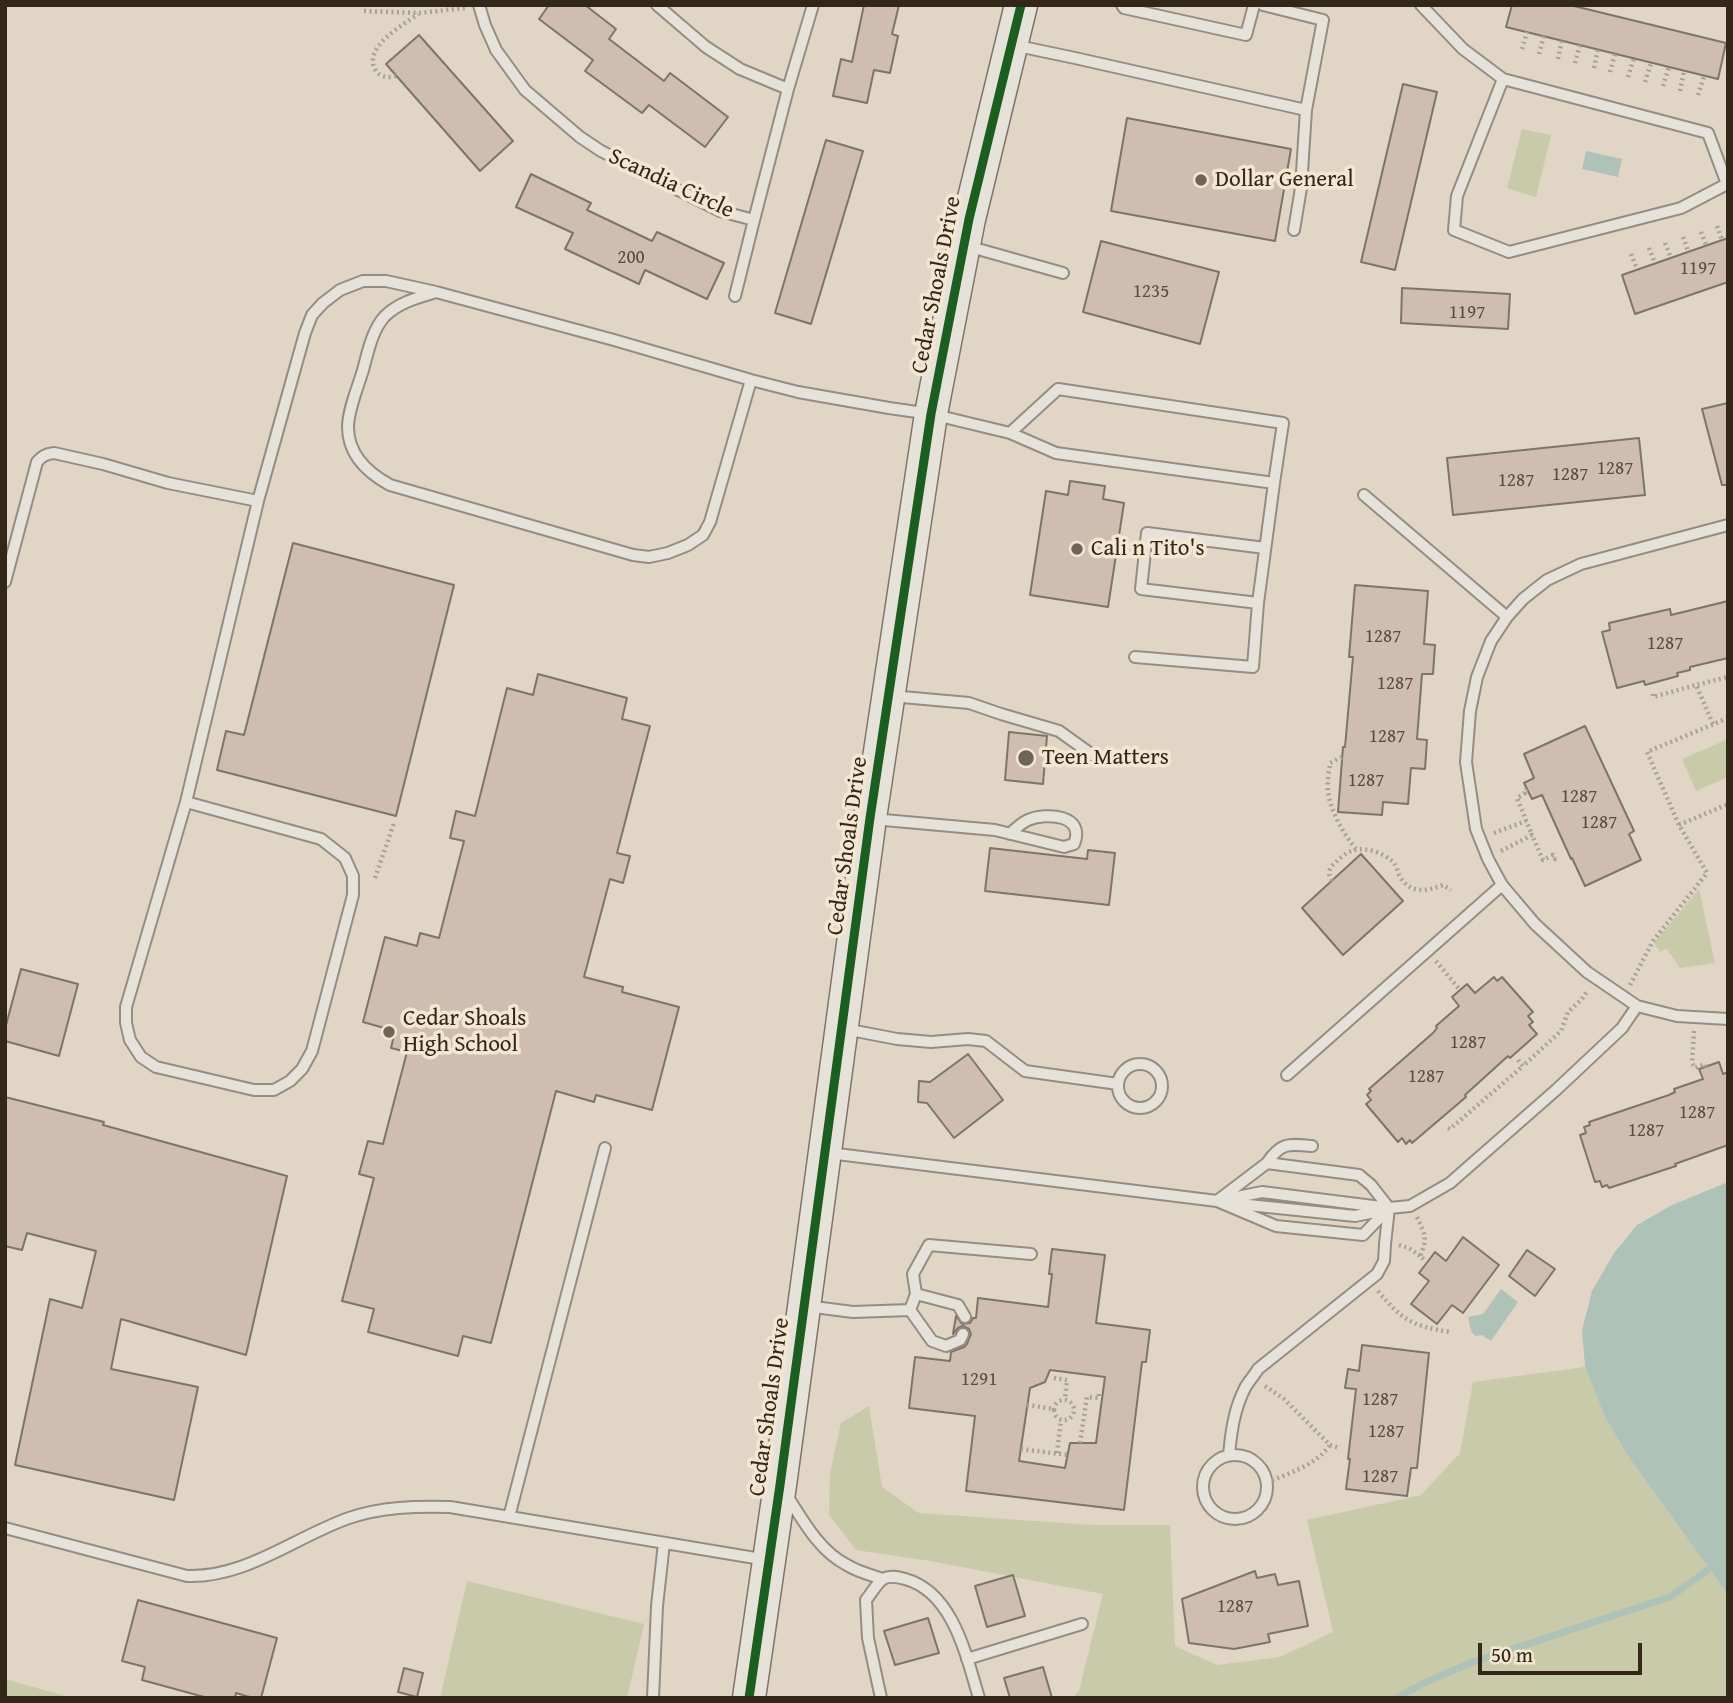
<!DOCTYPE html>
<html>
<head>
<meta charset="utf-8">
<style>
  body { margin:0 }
  #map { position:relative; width:1733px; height:1703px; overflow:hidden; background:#e1d6c5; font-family:"Gentium Book Plus",serif }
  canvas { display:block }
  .frame { position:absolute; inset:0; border:7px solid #322718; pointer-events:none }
  .scale { position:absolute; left:1478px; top:1643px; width:164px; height:32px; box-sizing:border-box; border:4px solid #322718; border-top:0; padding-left:9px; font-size:21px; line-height:24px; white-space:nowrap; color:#322718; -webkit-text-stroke:5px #f3e7d2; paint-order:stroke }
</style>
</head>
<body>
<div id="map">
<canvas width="1733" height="1703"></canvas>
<div class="frame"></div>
<div class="scale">50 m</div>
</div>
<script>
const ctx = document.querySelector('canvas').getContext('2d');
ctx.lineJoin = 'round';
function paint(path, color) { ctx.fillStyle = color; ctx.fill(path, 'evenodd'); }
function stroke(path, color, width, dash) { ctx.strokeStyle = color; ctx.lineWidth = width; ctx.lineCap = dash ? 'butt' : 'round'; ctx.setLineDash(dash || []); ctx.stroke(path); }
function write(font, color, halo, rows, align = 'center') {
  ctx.font = font + ' "Gentium Book Plus",serif'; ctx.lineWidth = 7; ctx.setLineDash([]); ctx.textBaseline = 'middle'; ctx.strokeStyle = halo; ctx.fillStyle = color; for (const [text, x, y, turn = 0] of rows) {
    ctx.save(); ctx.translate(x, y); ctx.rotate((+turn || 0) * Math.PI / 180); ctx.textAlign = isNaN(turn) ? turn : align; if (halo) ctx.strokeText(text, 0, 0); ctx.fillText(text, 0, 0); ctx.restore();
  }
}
paint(new Path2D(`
  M1522,129L1551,135L1536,197L1507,188Z
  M1728,739V777L1696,791L1682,759Z
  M1699,889L1715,963L1680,968L1666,948L1660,952L1654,943Z
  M1585,1367L1605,1417L1628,1456L1728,1595V1698H1072L1079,1691L1103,1594L930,1561L856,1550L829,1515L830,1474L841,1423L869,1406L882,1487L919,1513L1094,1525H1170L1175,1646L1217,1665L1280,1657L1333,1632L1307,1520L1421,1495L1460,1453L1473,1382Z
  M467,1581L644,1624L627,1698H440Z
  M5,1679L72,1698H5Z`), '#c8caa9');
paint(new Path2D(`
  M1586,151L1622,159L1618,177L1582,169Z
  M1728,1182V1595L1628,1456L1605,1417L1585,1367L1582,1330L1592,1291L1614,1253L1637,1225L1672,1205Z
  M1501,1289L1518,1302L1491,1341L1482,1335L1475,1336L1471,1331L1468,1317L1483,1314Z`), '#afc2b8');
stroke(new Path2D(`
  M1397,1698L1422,1684L1473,1662L1670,1597L1705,1572L1728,1551`), '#afc2b8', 7);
const building = new Path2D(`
  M549,5H585L616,29L609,39L664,81L670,73L728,117L705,147L649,105L642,113L585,71L593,60L539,19Z
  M864,5H899L892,34L898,36L890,73L874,70L867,103L833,96L841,59L852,62Z
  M1512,5H1570L1726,43L1718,79L1506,27Z
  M419,35L513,141L480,171L386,64Z
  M1403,84L1437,92L1395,270L1361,262Z
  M1127,118L1291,149L1275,241L1111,211Z
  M826,140L863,151L811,324L775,313Z
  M531,174L591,203L587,210L652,241L657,232L724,263L707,299L645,270L639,284L565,249L573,233L516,207Z
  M1728,238V282L1635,314L1622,275Z
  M1101,241L1219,272L1200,344L1083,312Z
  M1402,288L1510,294L1508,329L1401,323Z
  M1728,403V485H1722L1702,409Z
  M1639,438L1645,495L1453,515L1447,458Z
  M1070,481L1105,486L1103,499L1124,503L1108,607L1030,595L1046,491L1068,495Z
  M293,543L454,585L396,816L217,770L226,731L244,735Z
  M1355,585L1428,591L1424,644L1435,645L1433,674H1422L1417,739L1427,740L1425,769L1411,768L1408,804L1383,802L1382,815L1338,812L1343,747H1345L1353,657H1349Z
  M1728,601V658L1690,667V670L1677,673L1678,676L1645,685L1644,681L1617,688L1602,632L1610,630L1609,623L1670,609L1671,615Z
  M538,674L627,698L622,719L650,726L617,853L630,856L623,883L610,879L584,977L623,987L622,992L679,1007L652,1110L596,1095L594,1102L556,1091L491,1343L463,1336L458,1356L368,1332L374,1309L342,1301L374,1178L359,1174L368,1141L383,1144L407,1052L391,1048L395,1031L363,1022L385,937L417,946L420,933L439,938L464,841L450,838L456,811L475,816L507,688L533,695Z
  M1585,726L1634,831L1629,834L1641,860L1585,886L1572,858L1571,859L1542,795L1532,799L1524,783L1534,778L1524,754Z
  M1009,732L1047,736L1043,784L1005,780Z
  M990,848L1087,859L1088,850L1115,853L1109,905L985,891Z
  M1361,854L1403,901L1343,955L1302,908Z
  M21,969L78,984L59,1056L5,1041V1029Z
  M1494,977L1497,981L1502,977L1533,1012L1528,1016L1533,1022L1529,1025L1537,1034L1510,1058L1508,1056L1465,1095L1466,1097L1412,1143L1410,1140L1406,1144L1402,1138L1398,1142L1366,1104L1371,1100L1367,1095L1371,1091L1369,1089L1433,1033L1437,1028L1436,1026L1459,1006L1452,997L1467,984L1475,993Z
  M968,1054L1003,1100L954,1138L927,1103L918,1102L919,1081L930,1082Z
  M1719,1062L1723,1074L1728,1072V1145L1675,1164L1676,1166L1609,1188L1607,1185L1602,1187L1600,1181L1595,1182L1580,1135L1586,1133L1584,1127L1590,1125L1589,1122L1669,1095L1675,1092L1674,1089L1703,1079L1699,1069Z
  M5,1097L104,1122L103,1125L287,1176L246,1355L121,1319L111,1369L198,1387L174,1500L15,1465L50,1299L82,1308L96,1251L27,1233L22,1250L5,1246Z
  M1463,1237L1499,1265L1463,1313L1452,1305L1437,1324L1411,1304L1429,1281L1419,1273L1435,1252L1446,1261Z
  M1052,1249L1105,1255L1096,1323L1150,1330L1146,1362H1142L1124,1510L966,1491L975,1416L909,1408L915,1357L950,1361L951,1352L964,1347L967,1344L971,1334L969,1329L963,1326L958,1328L953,1334L956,1316L962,1324L970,1323L973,1318H976L978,1298L1048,1307L1052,1274H1049ZM1050,1370L1105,1377L1096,1443H1070L1065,1468L1019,1461L1030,1388L1045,1382Z
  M1527,1250L1555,1269L1535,1296L1509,1276Z
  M1362,1345L1429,1353L1417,1468H1411L1407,1496L1346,1489L1350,1459H1348L1356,1389L1345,1388L1348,1369L1359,1371Z
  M1255,1571L1257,1578L1275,1574L1278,1585L1299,1581L1308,1626L1268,1634L1270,1642L1234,1649L1189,1643L1182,1599Z
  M1013,1575L1025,1616L987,1627L975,1586Z
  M138,1600L277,1638L261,1698H253L236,1693L235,1698H208L142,1680L145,1667L122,1661Z
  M928,1618L939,1653L895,1665L884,1631Z
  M1043,1667L1052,1698H1010L1004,1678Z
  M404,1668L423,1673L417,1697L398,1692Z`);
paint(building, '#cfbdb0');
stroke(building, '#7c756a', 2);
const lane = new Path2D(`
  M479,5L485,25L496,50L525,90L580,137L601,151L720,211L754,220L788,89L813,5
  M657,5L706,47L740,69L788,89
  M1122,5L1124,8L1246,35L1254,5
  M1421,5L1463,49L1503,79L1708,133L1727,184L1681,208L1509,252L1454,230L1457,196L1503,79
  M1013,45L1075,58L1306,110L1323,20L1263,5
  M1294,230L1301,188L1306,110
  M967,246L1063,273
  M433,293C416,298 398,303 385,316C372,330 368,352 363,370C358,387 348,410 348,427C348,455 368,473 390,485L633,555L649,557L668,553L688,545L703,535L710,522L751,380
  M735,296L754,220
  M1364,495L1507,617
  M1728,525L1581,564L1547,580L1523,599L1507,617L1491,641L1477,677L1470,711L1466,762L1476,829L1488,859L1502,885L1535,924L1587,972L1637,1006L1677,1016L1728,1019
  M5,582L37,462C42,456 46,454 54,453L103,464L168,483L258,501
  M1258,603L1141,589L1147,533L1265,548
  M1135,657L1253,667L1258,603L1274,483
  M891,696L969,703L1001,714L1059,731L1098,759
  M186,802L321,839L345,858L353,876V895L312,1051L302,1069L290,1081L274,1090H254L156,1067L141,1057L130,1040L126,1023V1007L186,802L258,501L305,333L312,315L323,303L340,290L363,281H386L436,292L614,340L751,380L798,392L889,408L931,414L1010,433L1056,453L1274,483L1283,423L1058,389L1010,433
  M873,819L995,830L1064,847L1074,844C1086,815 1047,812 1028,820C1021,823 1015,829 1010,834
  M845,1029L897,1039L931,1042L968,1039L986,1041L1025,1071L1118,1084
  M1118 1086a22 22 0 1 1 44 0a22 22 0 1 1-44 0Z
  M1287,1075L1502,885
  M829,1153L1217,1201L1267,1163L1359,1175L1371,1185L1389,1208L1410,1206L1450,1183L1556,1090L1622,1028L1637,1006
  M1267,1163C1281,1142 1289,1144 1312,1146
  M1222,1200L1262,1192L1389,1208
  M1217,1201L1276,1226L1363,1235L1389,1208
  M1229,1203L1355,1216L1380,1211
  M916,1294L958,1305L965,1317
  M806,1306L853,1312L910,1310L916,1294L913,1274L929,1245L1031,1254
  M910,1310L932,1341L946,1346L960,1340L963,1334
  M1203 1487a32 32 0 1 1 64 0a32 32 0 1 1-64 0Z
  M1229,1455C1231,1433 1234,1409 1245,1388C1248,1382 1254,1376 1258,1369L1377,1274L1384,1261L1385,1244L1389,1208
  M786,1494C802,1519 819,1551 847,1565C858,1572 871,1575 883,1579
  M509,1517L605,1148
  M5,1528L187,1576C246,1578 295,1537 349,1518C381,1507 416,1506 450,1507L767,1560
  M967,1659L1082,1624
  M653,1698L657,1606L664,1543
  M881,1698L868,1638L866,1600C871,1594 877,1583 883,1579C890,1575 898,1577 905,1579C953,1592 966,1655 979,1698`);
const secondary = new Path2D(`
  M749,1698L780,1485L870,818L931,414L969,219L1021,5`);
stroke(lane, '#958d81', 14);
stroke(secondary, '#7c756a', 35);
stroke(new Path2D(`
  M364,11L419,13L465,8
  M1522,49L1527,32
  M1539,54L1544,36
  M1558,59L1562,40
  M1575,63L1580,45
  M1594,68L1598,49
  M1610,72L1615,54
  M396,76C389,78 380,77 376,71C361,48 403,25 418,14
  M1628,77L1634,58
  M1645,82L1651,63
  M1663,86L1669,67
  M1680,91L1684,71
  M1698,95L1704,76
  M1717,226L1722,240
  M1701,232L1706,245
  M1683,237L1688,251
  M1665,243L1671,258
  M1649,248L1655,263
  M1631,254L1637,269
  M1653,694V697L1696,685
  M1713,724L1696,685L1728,677
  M1342,757L1330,763C1329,772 1327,783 1328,792C1331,812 1343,833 1356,849
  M1527,789L1524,791L1525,793L1517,798L1532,835
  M1679,825L1728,804
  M1494,833L1526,821
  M1501,851L1532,835L1543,860L1553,855L1555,859L1558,857
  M375,878L394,823
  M1332,881C1327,873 1329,868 1336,862C1341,857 1348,851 1355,850C1366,847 1383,853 1392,861C1396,864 1397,870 1399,875C1410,895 1426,891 1443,885L1451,890
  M1436,961L1460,990
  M1630,985L1653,941L1707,873L1679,825L1647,752L1728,718
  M1694,1031L1692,1063L1695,1068L1705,1064L1706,1067
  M1518,1060L1523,1066L1561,1031L1568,1012L1582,999L1587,991
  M1448,1128L1450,1129L1523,1066
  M1417,1217C1425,1234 1428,1238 1420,1256L1427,1262
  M1399,1245L1409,1248L1420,1256
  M1378,1291C1402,1320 1412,1326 1450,1332
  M1054,1378L1067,1380L1065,1399
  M1265,1386L1284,1399L1330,1445L1339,1448
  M1054 1410a10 10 0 1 1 20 0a10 10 0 1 1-20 0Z
  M1027,1405L1054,1409
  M1080,1443L1087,1397L1099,1398V1393
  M1021,1449L1068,1455
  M1057,1453L1061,1420
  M1267,1482C1290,1473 1316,1465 1330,1445`), '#a6a19a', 4.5, [2, 3.5]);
stroke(lane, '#e7e2d9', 10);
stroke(secondary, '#e7e2d9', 32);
stroke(new Path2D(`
  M749,1698L780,1485L870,818L931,414L969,219L1021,5`), '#1b5e20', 9);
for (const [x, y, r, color] of [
  [1201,180,7,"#6f6455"],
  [1077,549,7,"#6f6455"],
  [1026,758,9,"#6f6455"],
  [389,1032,7,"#6f6455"]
]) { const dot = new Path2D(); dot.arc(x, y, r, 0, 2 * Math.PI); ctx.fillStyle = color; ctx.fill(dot); stroke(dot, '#f3e7d2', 2.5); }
write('19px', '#594c3e', null, [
  ["200",631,258],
  ["1197",1698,269],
  ["1235",1151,292],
  ["1197",1467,313],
  ["1287",1615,469],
  ["1287",1570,475],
  ["1287",1516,481],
  ["1287",1383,637],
  ["1287",1665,644],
  ["1287",1395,684],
  ["1287",1387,737],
  ["1287",1366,781],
  ["1287",1579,797],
  ["1287",1599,823],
  ["1287",1468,1043],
  ["1287",1426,1077],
  ["1287",1697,1113],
  ["1287",1646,1131],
  ["1291",979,1380],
  ["1287",1380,1400],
  ["1287",1386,1432],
  ["1287",1380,1477],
  ["1287",1235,1607]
]);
write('23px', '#322718', '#f3e7d2', [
  ["Dollar General",1215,180],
  ["Cali n Tito's",1091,549],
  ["Teen Matters",1042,758],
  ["Cedar Shoals",403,1019],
  ["High School",403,1045]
], 'left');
write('23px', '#322718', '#f3e7d2', [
  ["Scandia Circle",671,184,25],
  ["Cedar Shoals Drive",937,285,-79],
  ["Cedar Shoals Drive",848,846,-82],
  ["Cedar Shoals Drive",770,1407,-82]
]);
</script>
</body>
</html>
